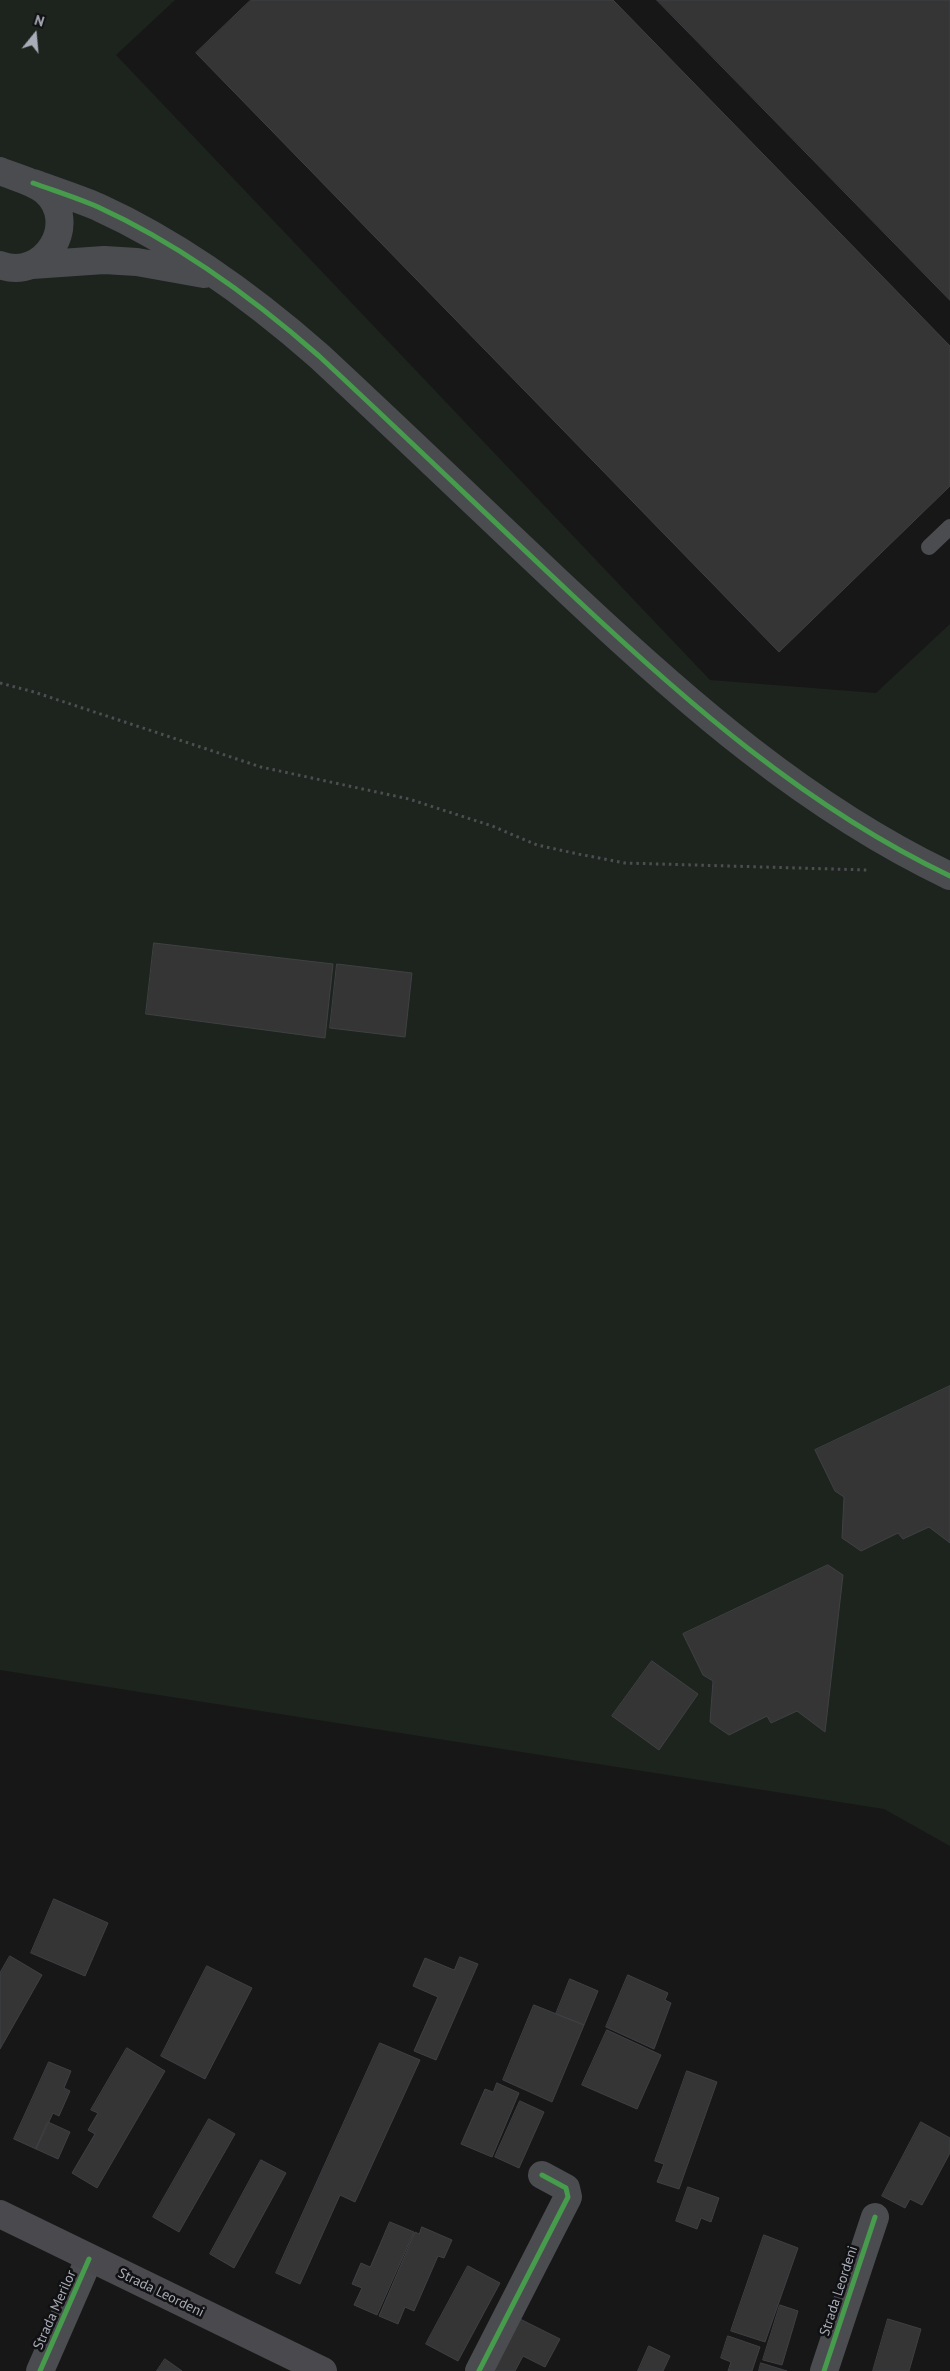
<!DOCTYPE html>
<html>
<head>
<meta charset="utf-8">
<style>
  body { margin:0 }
  #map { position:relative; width:950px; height:2371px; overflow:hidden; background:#171717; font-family:"PT Sans",sans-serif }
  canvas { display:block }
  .north { position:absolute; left:10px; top:10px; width:50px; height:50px; -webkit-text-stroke:4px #111113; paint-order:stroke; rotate:17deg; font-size:14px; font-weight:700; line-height:20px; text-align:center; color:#a8adb8 }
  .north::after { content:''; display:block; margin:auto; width:18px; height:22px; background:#a8adb8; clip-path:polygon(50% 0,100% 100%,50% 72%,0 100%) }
</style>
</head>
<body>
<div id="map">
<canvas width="950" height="2371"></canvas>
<div class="north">N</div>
</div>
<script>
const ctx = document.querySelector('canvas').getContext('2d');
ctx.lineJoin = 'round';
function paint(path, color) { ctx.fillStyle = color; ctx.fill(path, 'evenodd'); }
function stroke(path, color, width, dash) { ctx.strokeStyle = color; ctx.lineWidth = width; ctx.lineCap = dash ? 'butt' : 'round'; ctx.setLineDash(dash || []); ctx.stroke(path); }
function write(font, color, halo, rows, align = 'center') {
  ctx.font = font + ' "PT Sans",sans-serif'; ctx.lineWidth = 5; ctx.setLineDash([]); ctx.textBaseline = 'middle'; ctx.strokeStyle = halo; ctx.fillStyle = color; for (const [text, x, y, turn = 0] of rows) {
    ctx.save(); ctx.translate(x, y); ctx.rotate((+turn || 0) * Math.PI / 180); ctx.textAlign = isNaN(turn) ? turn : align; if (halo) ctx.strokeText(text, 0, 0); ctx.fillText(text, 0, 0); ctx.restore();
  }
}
paint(new Path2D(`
  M0,0H175L116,55L710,680L876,693L950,624V1846L884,1809L0,1670Z`), '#1d241e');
const building = new Path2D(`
  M251,0H613L950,346V486L779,652L196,53Z
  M657,0H950V300Z
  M154,943L333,964L325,1038L146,1014Z
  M337,964L412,973L405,1037L330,1028Z
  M950,1386V1543L929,1527L903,1539L898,1533L861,1551L842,1538L844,1497L835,1491L815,1450Z
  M828,1565L843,1575L825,1732L797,1711L771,1723L767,1716L729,1735L710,1722L713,1681L703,1675L683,1634Z
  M652,1661L698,1694L659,1750L612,1716Z
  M54,1899L108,1923L85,1976L31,1953Z
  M10,1956L42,1975L0,2049V1973Z
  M460,1957L478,1964L436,2060L414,2051L438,1997L413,1986L425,1958L454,1970Z
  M207,1966L252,1988L205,2079L161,2056Z
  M628,1975L668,1993L665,2000L671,2003L654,2049L606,2027Z
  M570,1979L598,1991L584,2025L556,2014Z
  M534,2005L584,2025L552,2102L503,2080Z
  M607,2030L661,2055L637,2109L582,2085Z
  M380,2043L420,2060L355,2202L340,2195L300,2284L276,2273Z
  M127,2048L165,2071L97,2188L72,2173L95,2134L88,2130L98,2113L91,2110Z
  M49,2062L71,2071L64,2088L70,2091L59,2116L53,2113L36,2149L14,2139Z
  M687,2071L717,2082L679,2189L657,2182L664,2164L655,2161Z
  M497,2083L519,2093L492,2157L461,2144L485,2089L493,2092Z
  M520,2101L544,2112L519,2168L495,2157Z
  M209,2119L235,2134L179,2232L153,2217Z
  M48,2122L70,2132L58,2159L36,2149Z
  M921,2122L950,2138V2153L922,2205L910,2199L905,2208L882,2196Z
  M261,2160L286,2173L234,2268L210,2254Z
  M688,2187L719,2198L711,2222L701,2218L697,2229L676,2221Z
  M390,2222L414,2232L377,2315L354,2305L362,2288L352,2284L361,2263L370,2267Z
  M422,2227L452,2240L444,2258L438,2256L414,2311L405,2307L398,2324L379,2316L415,2232L419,2234Z
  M764,2235L798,2248L765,2342L731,2331Z
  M468,2266L500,2283L458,2361L426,2344Z
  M780,2305L798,2311L782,2365L763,2360Z
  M518,2318L560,2339L545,2367L523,2356L515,2371H490Z
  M888,2319L921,2329L909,2371H873Z
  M728,2336L760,2347L752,2371H728L731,2362L721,2358Z
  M649,2346L670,2356L663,2371H638Z
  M165,2359L182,2371H157Z
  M761,2363L787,2371H759Z`);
paint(building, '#353536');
stroke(building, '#3f4043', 1);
stroke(new Path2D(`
  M0,683L34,692L261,767L409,799L492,826L537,845L578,854L625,863L868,870`), '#4d4e52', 3, [2.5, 4]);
stroke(new Path2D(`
  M929,547L950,527`), '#4b4c50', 16);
stroke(new Path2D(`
  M40,2371L89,2259
  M479,2371L568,2197L566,2188L542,2175
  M824,2371L875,2217`), '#4b4c50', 28);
stroke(new Path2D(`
  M0,171C14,177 33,181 45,191C81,223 44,282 0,265
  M33,183C55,191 77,198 98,207C179,244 253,298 319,356C404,435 487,515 571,594C686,702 807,808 950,876
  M32,265L104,260L137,262L204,274`), '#4b4c50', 28);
stroke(new Path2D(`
  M0,2214L323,2371`), '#4a4a4e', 28);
stroke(new Path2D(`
  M33,183C55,191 77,198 98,207C179,244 253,298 319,356C404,435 487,515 571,594C686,702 807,808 950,876
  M40,2371L89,2259
  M479,2371L568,2197L566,2188L542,2175
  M824,2371L875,2217`), '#469c4c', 5);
write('14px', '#a8adb8', '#111113', [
  ["Strada Leordeni",839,2291,-72],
  ["Strada Leordeni",161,2293,26],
  ["Strada Merilor",55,2310,-66]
]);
</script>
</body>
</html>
